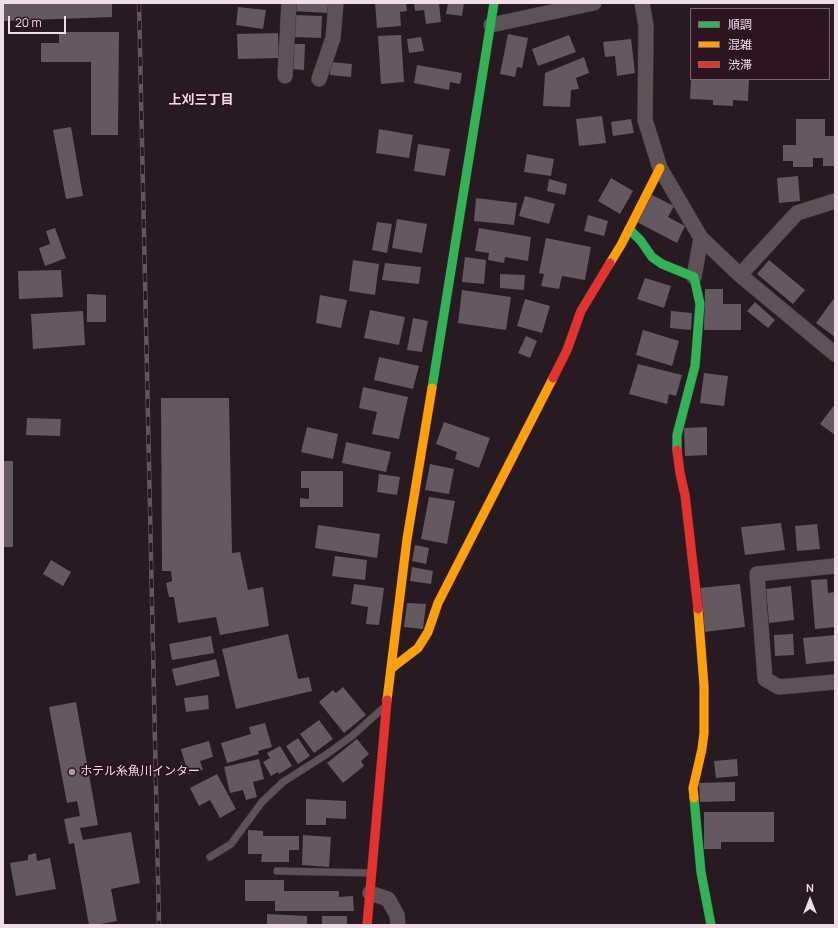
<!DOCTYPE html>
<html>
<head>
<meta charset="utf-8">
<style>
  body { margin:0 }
  #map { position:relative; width:838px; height:928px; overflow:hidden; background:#271a21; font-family:Manrope,"Noto Sans JP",sans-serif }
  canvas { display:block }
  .frame { position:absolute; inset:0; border:4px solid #f0dde6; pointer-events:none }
  .legend { position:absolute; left:690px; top:8px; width:140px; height:72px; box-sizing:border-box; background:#2d1421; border:1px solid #7b6470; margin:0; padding:5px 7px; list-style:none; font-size:12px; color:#f0dde6 }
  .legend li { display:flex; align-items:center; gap:8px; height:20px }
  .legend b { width:20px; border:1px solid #7b6470 }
  .north { position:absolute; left:790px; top:880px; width:40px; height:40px; -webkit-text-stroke:3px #2d1421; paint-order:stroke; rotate:0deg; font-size:11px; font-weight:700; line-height:16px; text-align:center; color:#f0dde6 }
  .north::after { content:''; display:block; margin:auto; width:14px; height:18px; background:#f0dde6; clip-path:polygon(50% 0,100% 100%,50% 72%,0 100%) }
  .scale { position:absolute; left:8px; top:16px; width:58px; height:18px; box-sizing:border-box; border:2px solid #f0dde6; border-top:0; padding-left:5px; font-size:12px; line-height:14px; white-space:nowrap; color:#f0dde6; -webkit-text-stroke:3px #2d1421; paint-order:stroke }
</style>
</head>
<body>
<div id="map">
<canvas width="838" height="928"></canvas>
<div class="frame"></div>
<ul class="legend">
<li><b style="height:5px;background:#30b455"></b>順調</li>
<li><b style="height:5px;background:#ff9f0a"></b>混雑</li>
<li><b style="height:5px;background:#e5322d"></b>渋滞</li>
</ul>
<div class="north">N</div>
<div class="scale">20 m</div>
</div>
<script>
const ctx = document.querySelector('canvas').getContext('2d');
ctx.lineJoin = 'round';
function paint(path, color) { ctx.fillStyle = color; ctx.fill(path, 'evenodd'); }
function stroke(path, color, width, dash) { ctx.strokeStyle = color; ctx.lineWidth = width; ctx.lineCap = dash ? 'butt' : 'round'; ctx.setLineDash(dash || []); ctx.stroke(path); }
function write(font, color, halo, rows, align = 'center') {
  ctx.font = font + ' Manrope,"Noto Sans JP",sans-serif'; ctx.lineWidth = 4; ctx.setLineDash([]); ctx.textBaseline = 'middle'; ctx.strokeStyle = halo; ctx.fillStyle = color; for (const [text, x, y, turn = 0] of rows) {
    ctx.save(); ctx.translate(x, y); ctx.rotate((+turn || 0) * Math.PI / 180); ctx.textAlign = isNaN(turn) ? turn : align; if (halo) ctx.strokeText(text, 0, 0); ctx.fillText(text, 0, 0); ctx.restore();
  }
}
paint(new Path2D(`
  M3,3H112V17L3,21Z
  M293,3H328V13L292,11Z
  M375,3H406L407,11L400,12L401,26L377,28Z
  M414,3H439L441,22L426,24L424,10L415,11Z
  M448,3H464L462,16L446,14Z
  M238,7L266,10L263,29L236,25Z
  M293,15L322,16L321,38L293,37Z
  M59,32H119L118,135H91V62H41V43H59Z
  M278,33L279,58L238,59L237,34Z
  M508,34L528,38L522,68L517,67L515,77L500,74Z
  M401,35L404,82L381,84L378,36Z
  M569,35L576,52L538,66L532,49Z
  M421,37L424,51L409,53L407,39Z
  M631,39L635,73L617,76L615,56L605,57L603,42Z
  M292,44H305L304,70L291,69Z
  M584,57L589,73L576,78L579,89L571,90L570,107L543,106L545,73Z
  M331,62L352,64L351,77L330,75Z
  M417,65L462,73L460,84L450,82L449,90L414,83Z
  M691,79H749L748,101L733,100V106L713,105V100L690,99Z
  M602,116L606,143L579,146L576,119Z
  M631,119L634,133L613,136L611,122Z
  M796,119H825V136H835V166H823V158H813V167H793V161H783V145H796Z
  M71,127L83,196L66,199L53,130Z
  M379,129L413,135L409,158L376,153Z
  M418,144L450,149L445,176L414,171Z
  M527,154L554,159L551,176L524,172Z
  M798,176L800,201L779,203L777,178Z
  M611,178L633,191L620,214L598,201Z
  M549,179L567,184L565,195L547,191Z
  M650,194L674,206L668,217L685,226L677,243L635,221Z
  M525,196L555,204L549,224L519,216Z
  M476,198L517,203L514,225L474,221Z
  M588,215L608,221L604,236L584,231Z
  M397,219L427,224L422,253L392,248Z
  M377,222L392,224L387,253L372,250Z
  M55,228L66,258L45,266L39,248L50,244L46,231Z
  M479,228L531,237L528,261L505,257L504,263L488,260L489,253L475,251Z
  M546,238L591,247L585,280L562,276L559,289L541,286L544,274L539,273Z
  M465,257L486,260L484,284L462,282Z
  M353,260L379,264L375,295L349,291Z
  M769,260L805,290L793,304L757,274Z
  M385,263L421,267L419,284L382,280Z
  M61,270L63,297L19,299L18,271Z
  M500,274L525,275L524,290L500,288Z
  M645,278L671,286L664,308L637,299Z
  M705,289H723V304H741V330H704Z
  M462,290L511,297L506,330L458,323Z
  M87,294L106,295V322H87Z
  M320,295L347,300L341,328L316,323Z
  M835,297V337L816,323Z
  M525,299L550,306L542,333L517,326Z
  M755,302L775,320L768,328L747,311Z
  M370,310L405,317L399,345L364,338Z
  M83,311L85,345L33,349L31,314Z
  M671,311L692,313L691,330L670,328Z
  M413,318L428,321L422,352L407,350Z
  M643,330L679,341L672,366L636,355Z
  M526,336L537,341L530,358L518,353Z
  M379,357L419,366L413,389L374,380Z
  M638,364L682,375L676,396L669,394L667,404L629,394Z
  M704,373L728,376L724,406L700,403Z
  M363,387L408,397L399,439L372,434L377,412L359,408Z
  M161,398H229L232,553L240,552L248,590L263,587L269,626L220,635L216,617L178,623L174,597H169L166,583L172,581L171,571H162Z
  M835,404V435L820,424Z
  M27,418L61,419L60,436L26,435Z
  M444,422L490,438L479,468L455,459L457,452L436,444Z
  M307,427L338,434L333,459L301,452Z
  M707,427V455L685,456L684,428Z
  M346,442L391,452L386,472L342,463Z
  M3,461H13V547H3Z
  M430,464L454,469L449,494L425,490Z
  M301,471H343V507H300V498L309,499V488H301Z
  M379,474L400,477L397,495L377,492Z
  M429,497L455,501L447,544L421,539Z
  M781,523L785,550L745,555L741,527Z
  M817,524L820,549L797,551L795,526Z
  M318,525L380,534L377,558L315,548Z
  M415,545L429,548L426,564L412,561Z
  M335,556L367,560L365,580L332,576Z
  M51,560L71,572L63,586L43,574Z
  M412,567L433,571L431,584L410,581Z
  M827,579L828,593L835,592V627L815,629L811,580Z
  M354,584L384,588L379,625L366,624L368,607L351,604Z
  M740,584L745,627L704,632L699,588Z
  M791,586L794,620L769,623L766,589Z
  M407,603L426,604L423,629L404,627Z
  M288,634L298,679L309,677L312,691L236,709L222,649Z
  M793,634L794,655L775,656L774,635Z
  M835,635V661L806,664L803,638Z
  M211,636L214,653L172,660L169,644Z
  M216,659L220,676L176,686L172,669Z
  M343,687L366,715L344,733L319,702L333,690L336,693Z
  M208,695L209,709L186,712L184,698Z
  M76,702L98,825L80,828L83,840L131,832L140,883L111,889L117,921L96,925H89L74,843L69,844L64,819L80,816L77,801L67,803L49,707Z
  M319,720L333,739L314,753L300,734Z
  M265,723L272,747L258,751L259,754L227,763L221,743L251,734L249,727Z
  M298,738L310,756L298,764L286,746Z
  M357,739L369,754L361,761L364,766L343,783L327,763Z
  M209,741L213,757L200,761L203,770L188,774L181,749Z
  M280,746L292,766L279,774L278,772L271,776L263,762L270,758L267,753Z
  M259,759L264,779L253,782L257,797L246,800L243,790L230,793L224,767Z
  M737,759L738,776L716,778L714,761Z
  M217,774L236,809L220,818L210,800L199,806L190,788Z
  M735,782V801L700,802L699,783Z
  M306,799L346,801V819L326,818V825H306Z
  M704,812H774V842H721V849H704Z
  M248,830L263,831V836H299V850H289V862H261L262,854H248Z
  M303,835L331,837L329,867L302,865Z
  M36,853L37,861L50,858L56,889L16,896L10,863L28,860V855Z
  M245,880H284V891H339V897L353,896L354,911H275V901H245Z
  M267,914L307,916V925H267Z
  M322,916H347V925H322Z`), '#645961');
const lane = new Path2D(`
  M210,857L231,844L262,802L283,782L327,754L352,736L382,709
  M277,871L371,873`);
const street = new Path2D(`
  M642,3L646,26L645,120L660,168L701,238L740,275L835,354
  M491,25L594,3
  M285,76L289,3
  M319,79L333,38L336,3
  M740,275L797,213L835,201
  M694,277L701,238
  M835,566L757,574L765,679L779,687L835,682
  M370,893L388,899L397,915L398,925`);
const fast = new Path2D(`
  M629,229L641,241L652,257L662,264L694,277L700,304L695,366L677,435V450
  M432,388L494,3
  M694,798L701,872L711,925`);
const slow = new Path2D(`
  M610,263L621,245L660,168
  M392,668L418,648L428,632L438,603L553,378
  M387,700L407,539L432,388
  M694,798L693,788L702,749L704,733V686L698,609`);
const jam = new Path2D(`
  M553,378L567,350L581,311L610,263
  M677,450L680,473L685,495L698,609
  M367,925L387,700`);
stroke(lane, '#40353b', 8);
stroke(street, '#40353b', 16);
stroke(fast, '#40353b', 10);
stroke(slow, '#40353b', 10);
stroke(jam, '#40353b', 10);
stroke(lane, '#5c5257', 7);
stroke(street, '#5c5257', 15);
stroke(fast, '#30b455', 9);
stroke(slow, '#ff9f0a', 9);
stroke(jam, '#e5322d', 9);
const rail = new Path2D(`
  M139,3L159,925`);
stroke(rail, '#62565c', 4.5);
stroke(rail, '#2d1421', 3, [9]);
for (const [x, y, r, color] of [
  [72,772,4,"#aa99a1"]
]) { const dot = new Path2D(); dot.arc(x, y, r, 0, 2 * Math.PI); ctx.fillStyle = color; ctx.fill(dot); stroke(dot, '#2d1421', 1.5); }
write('12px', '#f0dde6', '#2d1421', [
  ["ホテル糸魚川インター",80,772]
], 'left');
write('bold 13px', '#f0dde6', '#2d1421', [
  ["上刈三丁目",201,100]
]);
</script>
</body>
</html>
